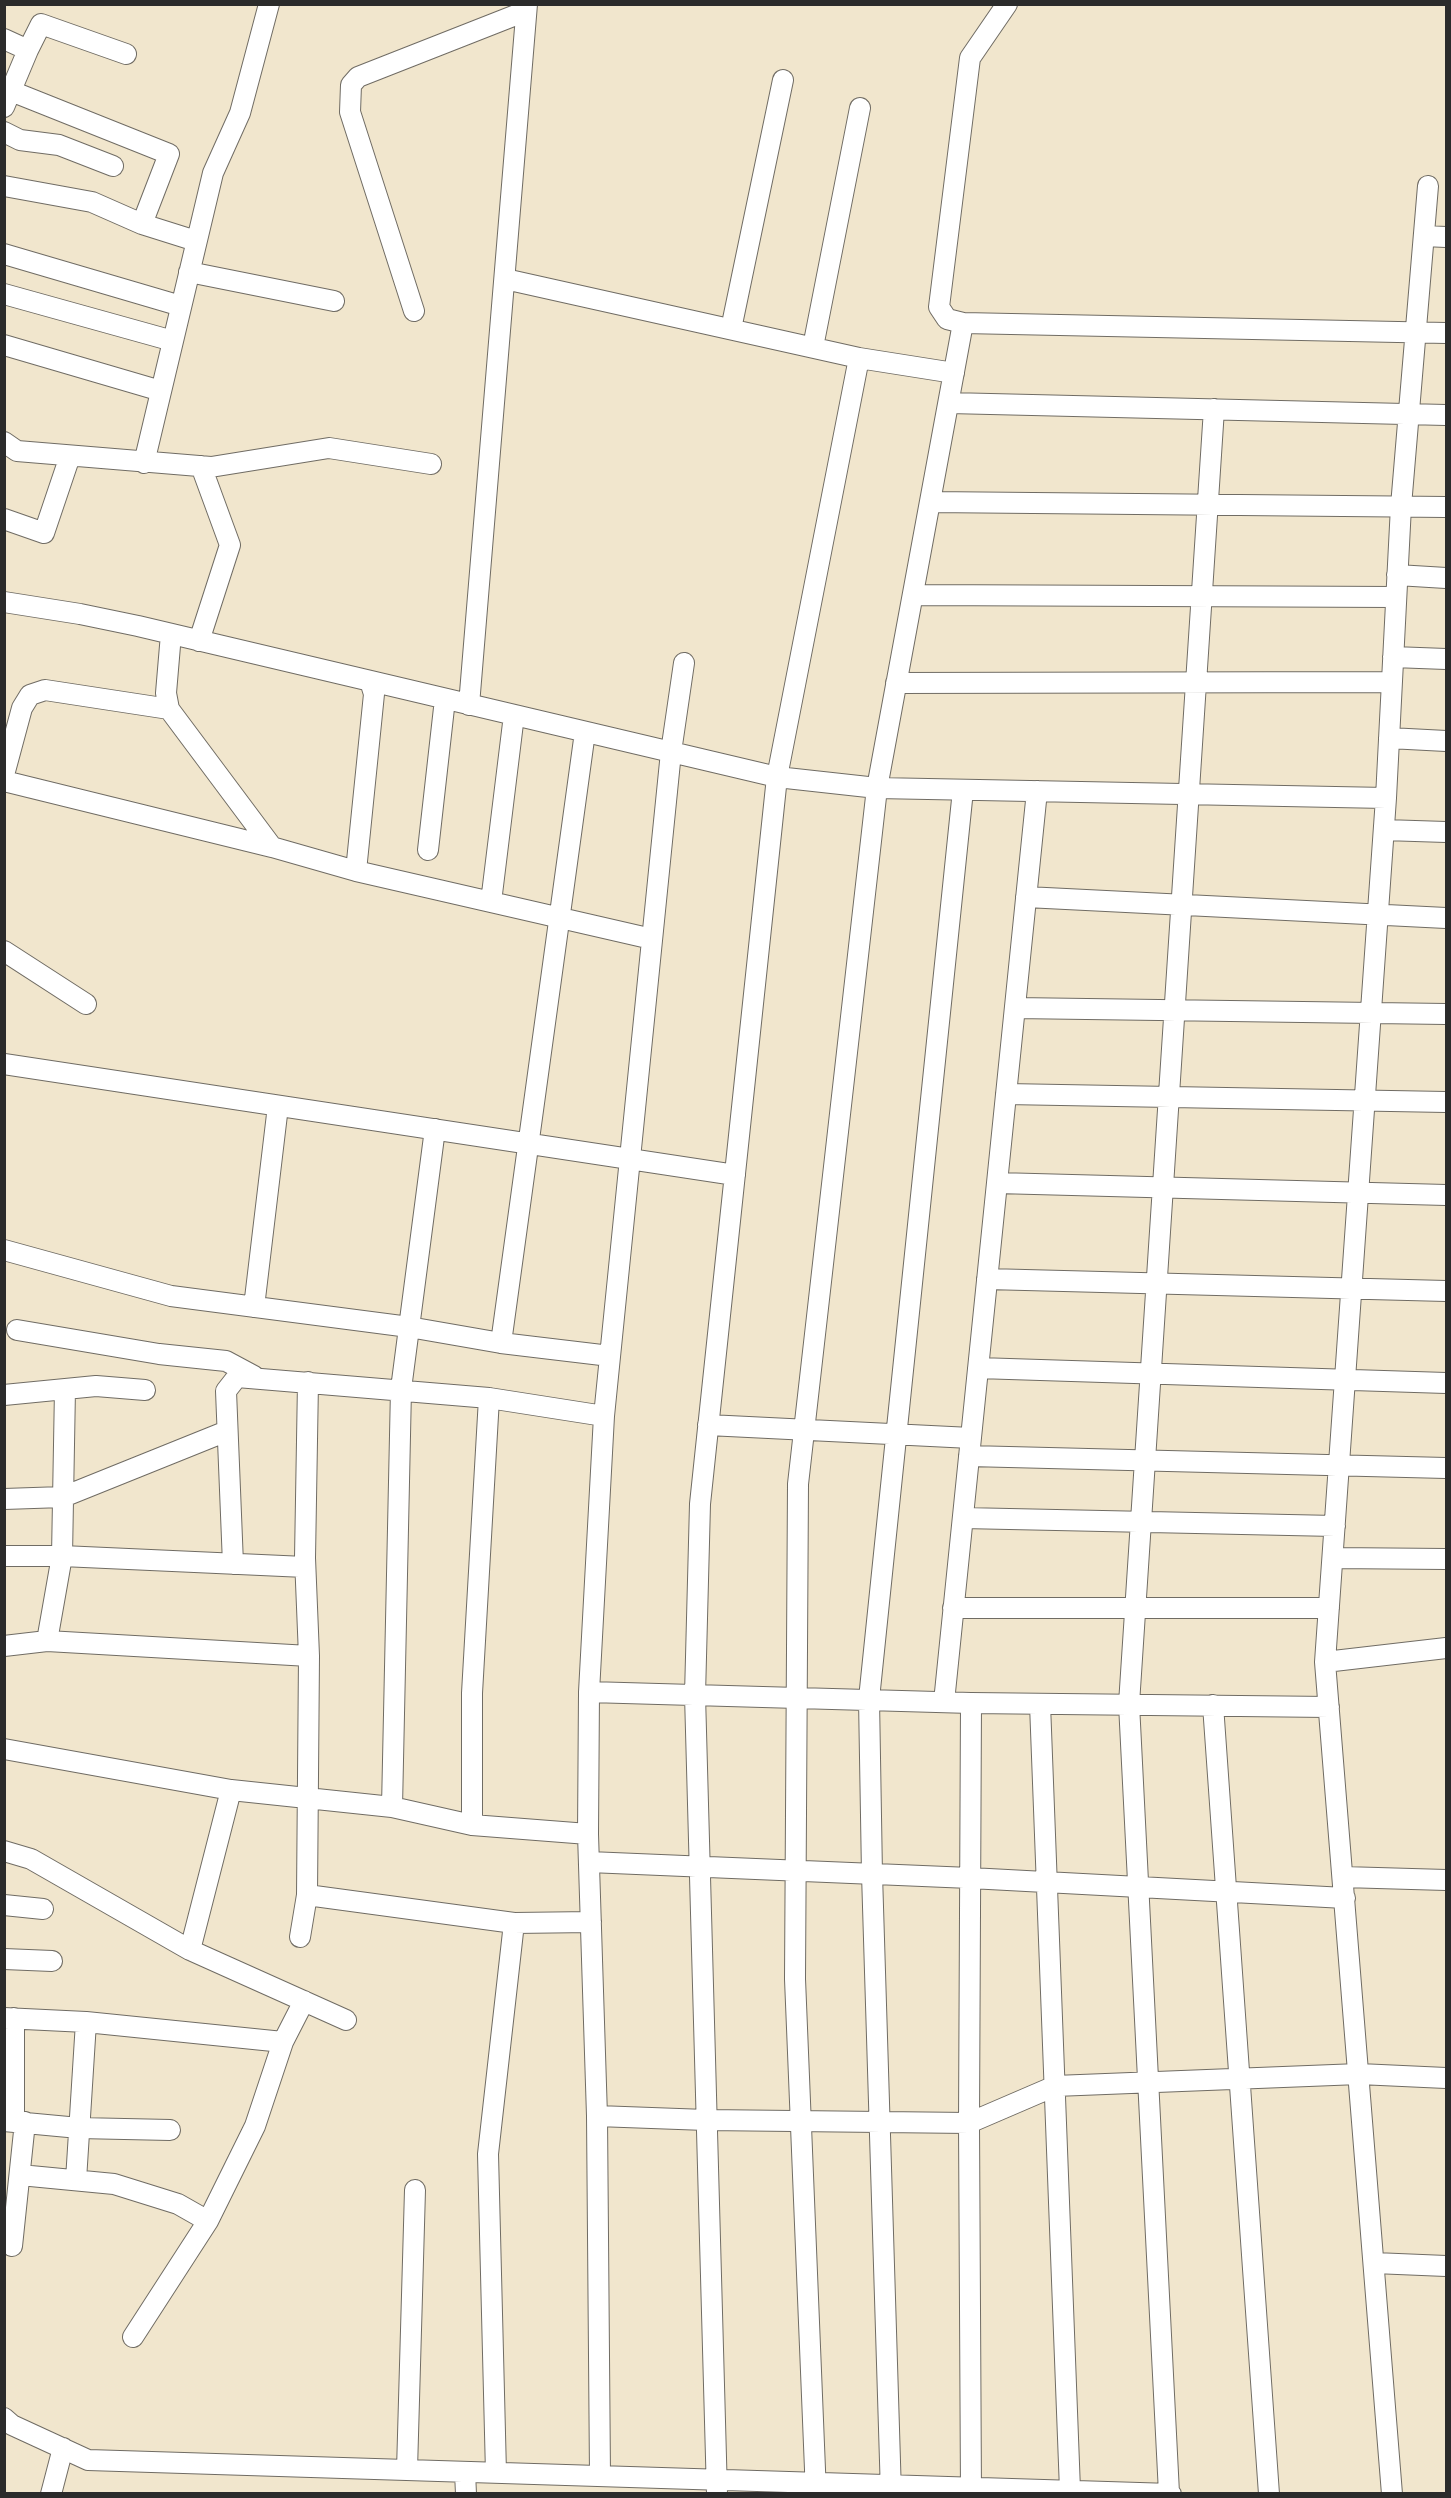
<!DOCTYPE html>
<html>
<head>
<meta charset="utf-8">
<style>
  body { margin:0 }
  #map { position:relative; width:1451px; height:2498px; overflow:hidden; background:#f1e6cd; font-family:"Balsamiq Sans",sans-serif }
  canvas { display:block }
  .frame { position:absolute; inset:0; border:6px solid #2b2b2b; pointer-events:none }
</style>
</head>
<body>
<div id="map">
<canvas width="1451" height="2498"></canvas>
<div class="frame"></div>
</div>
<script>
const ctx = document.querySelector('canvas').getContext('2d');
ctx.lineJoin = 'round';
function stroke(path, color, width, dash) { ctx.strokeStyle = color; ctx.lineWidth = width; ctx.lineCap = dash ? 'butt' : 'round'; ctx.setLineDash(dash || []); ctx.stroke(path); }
const street = new Path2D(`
  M4,39L28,50L4,107
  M28,50L41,24L126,54
  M11,91L169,154L142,224
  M4,132L20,140L59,145L113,166
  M4,186L92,202L142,224L196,241
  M1424,236L1446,237
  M4,254L181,306
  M189,272L334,301
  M505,279L859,358L954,373
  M4,294L173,341
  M414,311L350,112L351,85L358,77L526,11
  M963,323L947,319L939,307L970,58L1007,4
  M731,329L783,80
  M4,345L161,391
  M813,347L860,108
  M949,403L1446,415
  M4,442L17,451L211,467L329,448L431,464
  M144,463L213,173L240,113L269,4
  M930,502L1446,507
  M4,519L44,533L70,456
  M1397,575L1446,578
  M913,595L1396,597
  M4,602L80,614L138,626L777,777L877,788L1386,798
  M171,634L166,693L169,709L272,847L356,871L652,939
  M199,641L230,545L201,466
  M1393,657L1446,659
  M896,683L1392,682
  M469,705L527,4
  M1389,738L1446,741
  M4,775L22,708L30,695L45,690L169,709
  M4,781L272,847
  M1384,830L1446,832
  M428,850L445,699
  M356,871L374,694L370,681
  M1026,897L1446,918
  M491,902L514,715
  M4,951L86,1004
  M1015,1008L1446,1014
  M4,1064L735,1175
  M1006,1094L1446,1102
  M997,1183L1446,1195
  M4,1250L171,1296L409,1327L501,1343L610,1356
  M987,1279L1446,1291
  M254,1307L278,1106
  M17,1330L159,1354L226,1361L254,1376
  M501,1343L585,732
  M978,1368L1446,1383
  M4,1395L96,1386L145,1390
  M708,1425L971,1438
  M969,1456L1446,1468
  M4,1499L63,1497L227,1431
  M963,1518L1335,1526
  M4,1556H62L305,1567
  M1333,1558L1446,1559
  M233,1564L226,1391L237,1377L489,1398L604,1416
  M953,1608H1329
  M47,1641L62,1556L65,1389
  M4,1646L47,1641L309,1656
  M1325,1662L1446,1648
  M589,1692L971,1703L1329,1707
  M944,1702L1037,791
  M971,1703L969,2123L971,2494
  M1040,1704L1070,2490
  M1213,1705L1269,2494
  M4,1749L231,1790L392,1807L472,1825L588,1834
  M392,1807L401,1389L435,1129
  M472,1825V1693L489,1398
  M4,1851L31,1859L190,1950L346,2020
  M589,1862L970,1878L1345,1898
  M1343,1877L1446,1880
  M307,1895L514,1923L591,1922
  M4,1905L43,1909
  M300,1937L307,1895L309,1656L305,1558L308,1382
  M190,1950L231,1790
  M4,1959L52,1961
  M4,2018L86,2022L283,2042
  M14,2018V2121
  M597,2116L706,2120L969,2123L1055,2086L1359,2074L1446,2078
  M4,2121L79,2128L170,2130
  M20,2175L114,2184L178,2204L208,2221
  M76,2180L86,2022
  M12,2246L25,2122
  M1374,2263L1446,2266
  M133,2337L208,2221L255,2126L283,2042L304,2001
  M4,2418L12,2425L88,2460L1171,2494
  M407,2470L415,2190
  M465,2472L466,2494
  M496,2473L488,2154L514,1923
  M600,2475L597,2116L588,1834L589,1692L604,1416L671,752L684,663
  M1169,2493L1129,1704L1214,409
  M51,2494L63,2448
  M717,2494L695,1695L700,1504L777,777L859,358
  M816,2494L795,1979L798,1484L877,788L963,323L1446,333
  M891,2494L872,1874L869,1699L963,790
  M1392,2494L1325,1662L1386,798L1401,506L1428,186`);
stroke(street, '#706c64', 22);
stroke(street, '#fff', 20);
</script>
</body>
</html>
